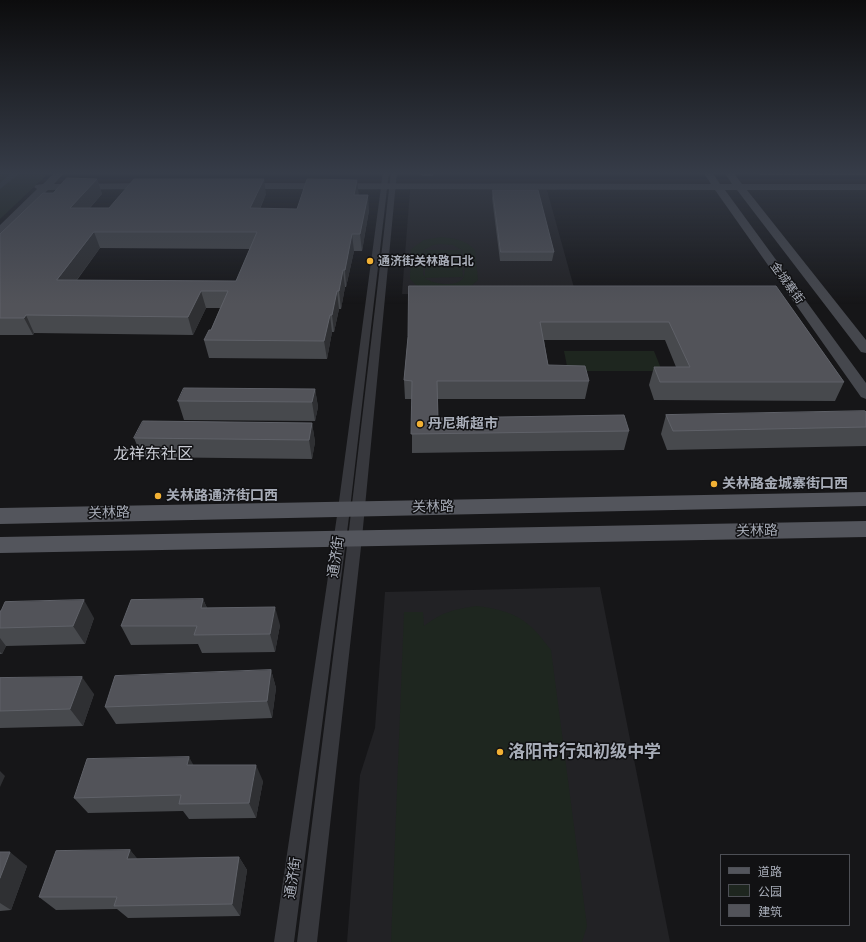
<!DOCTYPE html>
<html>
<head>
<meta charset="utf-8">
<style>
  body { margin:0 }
  #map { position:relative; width:866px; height:942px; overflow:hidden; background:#161618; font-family:Mulish,"Noto Sans SC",sans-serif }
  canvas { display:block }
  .legend { position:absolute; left:720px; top:854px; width:130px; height:72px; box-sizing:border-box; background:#111113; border:1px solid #4d4f55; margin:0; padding:5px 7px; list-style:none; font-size:12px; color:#a8adb8 }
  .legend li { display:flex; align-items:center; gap:8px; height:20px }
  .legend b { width:20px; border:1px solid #4d4f55 }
</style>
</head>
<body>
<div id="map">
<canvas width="866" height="942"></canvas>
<ul class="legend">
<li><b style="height:5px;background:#53555c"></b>道路</li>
<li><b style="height:11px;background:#1e261f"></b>公园</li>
<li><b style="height:11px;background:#525359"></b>建筑</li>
</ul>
</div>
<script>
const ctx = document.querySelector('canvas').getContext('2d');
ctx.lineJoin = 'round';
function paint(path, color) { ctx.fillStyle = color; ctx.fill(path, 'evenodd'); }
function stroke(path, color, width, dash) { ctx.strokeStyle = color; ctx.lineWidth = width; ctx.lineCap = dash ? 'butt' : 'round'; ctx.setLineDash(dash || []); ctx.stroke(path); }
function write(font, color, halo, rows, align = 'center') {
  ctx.font = font + ' Mulish,"Noto Sans SC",sans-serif'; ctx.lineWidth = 3; ctx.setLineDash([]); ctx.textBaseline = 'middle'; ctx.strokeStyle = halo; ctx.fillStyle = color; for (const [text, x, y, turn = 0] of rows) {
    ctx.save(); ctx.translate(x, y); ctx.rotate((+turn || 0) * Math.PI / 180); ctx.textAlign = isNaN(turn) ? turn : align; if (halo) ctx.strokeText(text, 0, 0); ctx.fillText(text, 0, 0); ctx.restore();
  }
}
paint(new Path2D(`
  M410,190H547L576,295L402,294Z
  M600,587L670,942H347L360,775L375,728L385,592Z`), '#222225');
paint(new Path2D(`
  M0,172H50L0,219Z
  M441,237C454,238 466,240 475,250L478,280L471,286L425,289L416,285L410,279L411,249L424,240ZM440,244L453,245L462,250C463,257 467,272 463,278C457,288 432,284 425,278L463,277L461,250H425V277L423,274L424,250L433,245Z
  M564,351H654L662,371H568Z
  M477,606C515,611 528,619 551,650L587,926L582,942H391L404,612H423L424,626C442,612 455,609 477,606Z`), '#1e261f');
paint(new Path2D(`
  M13,172H21L0,189V183Z`), '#2c353c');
paint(new Path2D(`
  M383,172H389L350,509L294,942H274L338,509Z
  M391,172H397L362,538L317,942H297L348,538Z`), '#37383d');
paint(new Path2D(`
  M55,172H65L54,184L149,183L154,186L149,189L48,190L4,233L0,234V225L37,189L34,187L36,185L43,184Z
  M703,172H712L720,184H732L724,172H733L742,184H866V190H747L866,340V353L861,352L737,190H725L866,383V399L861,397L715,190L241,189L236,186L241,183L711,184Z`), '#45474d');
paint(new Path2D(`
  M866,492V506L0,524V508Z
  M866,521V537L0,553V537Z`), '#53555c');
paint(new Path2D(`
  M277,172H367V173Z
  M416,172H485V174L433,173V176H423Z
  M607,172H681V174L608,173Z
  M757,172H866V175H760Z
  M97,179L102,194L90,208H109L266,194L260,209H297L359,195L369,210L362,251H354L346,287H345L341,309H339L334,332H332L327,359L209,358L204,340L211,330L220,308H206L193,335L34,333L33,335H0V234L53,193ZM100,248L250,249L236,281L77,280Z
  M493,190L554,252L552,261H500L492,198Z
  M776,286L844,382L835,401L654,400L649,385L654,367H676L665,340H544L548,365L589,381L585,399H438V418L629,431L624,450L412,453V399H405L404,380L408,337Z
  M315,389L318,407L315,421L184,420L178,401Z
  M866,412V446L667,450L661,434L666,415Z
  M312,423L315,442L312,459L142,457L134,438Z
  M203,599L207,608L280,625L275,652L202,653L198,644L131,645L121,626Z
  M0,611L94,618L85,644L6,646L2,654H0Z
  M271,670L276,688L272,718L116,724L105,707Z
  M0,678L94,694L83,726L0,728Z
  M194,765L263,781L256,818L189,819L183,811L88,813L74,798Z
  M130,850L137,859L239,857L247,870L240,916L128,918L117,909L56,910L39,897Z
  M0,852L27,866L11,910L0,911Z`), '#47494d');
paint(new Path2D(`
  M97,179L102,194L76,223L70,208Z
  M264,179L266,194L253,224L250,208Z
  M357,180L359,195H354Z
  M368,195L369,210L362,251L360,234Z
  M94,232L100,248L64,297L57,280Z
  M352,234L354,251L346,287L345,270Z
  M343,270L345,287L341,309L339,291Z
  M201,291L206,308L193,335L188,317Z
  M337,291L339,309L334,332L332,315Z
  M26,315L34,333L33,335L24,318Z
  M330,315L332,332L327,359L324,341Z
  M315,389L318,407L315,421L312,402Z
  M312,423L315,442L312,459L309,440Z
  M203,599L211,617L201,608Z
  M84,600L94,618L85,644L73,626Z
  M275,607L280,625L275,652L270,634Z
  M0,638L6,646L2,654L0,652Z
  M271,670L276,688L272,718L267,701Z
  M82,677L94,694L83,726L70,709Z
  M189,757L198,773L187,765Z
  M256,765L263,781L256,818L249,803Z
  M0,771L5,776L0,787Z
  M130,850L142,864L127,859Z
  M10,852L27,866L11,910L0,903V878Z
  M239,857L247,870L240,916L232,904Z`), '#2f3033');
const building = new Path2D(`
  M67,178L97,179L70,208H109L134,179H264L250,208L297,209L307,179L357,180L354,195H368L360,234H352L345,270H343L339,291H337L332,315H330L324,341L204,340L209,330H211L228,291H201L188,317L26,315L24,318H0V234L43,193H53ZM94,232H257L236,281L57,280Z
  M493,190H538L554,252H501Z
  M409,286H776L844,382H660L654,367H690L669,322H540L548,365L585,366L589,381H437L438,418L624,415L629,431L411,434L412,381L404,380L408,337Z
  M184,388L315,389L312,402L178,401Z
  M865,411L866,412V427L673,431L666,415Z
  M143,421L312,423L309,440L134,438Z
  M203,599L201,608L275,607L270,634L194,635L197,626H121L131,600Z
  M84,600L73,626L0,628V611H1L5,602Z
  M271,670L267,701L105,707L115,676Z
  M82,677L70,709L0,711V678Z
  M189,757L187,765H256L249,803L179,804L181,795L74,798L87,759Z
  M130,850L127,859L239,857L232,904L114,906L117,897H39L56,851Z
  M0,852H10L0,878Z`);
paint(building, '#525359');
stroke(building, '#5f6168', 1);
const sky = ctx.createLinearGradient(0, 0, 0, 304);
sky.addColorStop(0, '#0c0c0d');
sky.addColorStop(0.57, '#363c48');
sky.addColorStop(1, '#363c4800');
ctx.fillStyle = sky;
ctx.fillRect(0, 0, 866, 304);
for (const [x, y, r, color] of [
  [370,261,4,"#f2b134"],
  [420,424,4,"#f2b134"],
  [714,484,4,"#f2b134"],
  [158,496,4,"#f2b134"],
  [500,752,4,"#f2b134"]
]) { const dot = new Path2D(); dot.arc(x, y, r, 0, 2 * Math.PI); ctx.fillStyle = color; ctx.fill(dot); stroke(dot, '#111113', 1.5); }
write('bold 12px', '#a8adb8', '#111113', [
  ["通济街关林路口北",378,261]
], 'left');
write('12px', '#a8adb8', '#111113', [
  ["金城寨街",787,283,54]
]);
write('bold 14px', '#a8adb8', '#111113', [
  ["丹尼斯超市",428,424],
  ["关林路金城寨街口西",722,484],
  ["关林路通济街口西",166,496]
], 'left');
write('14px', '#a8adb8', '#111113', [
  ["关林路",433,507,-1],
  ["关林路",109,513,-1],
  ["关林路",757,531,-1],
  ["通济街",336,557,-82],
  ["通济街",293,878,-82]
]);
write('16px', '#c9ccd4', '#111113', [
  ["龙祥东社区",153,454]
]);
write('bold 17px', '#a8adb8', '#111113', [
  ["洛阳市行知初级中学",508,752]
], 'left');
</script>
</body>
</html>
